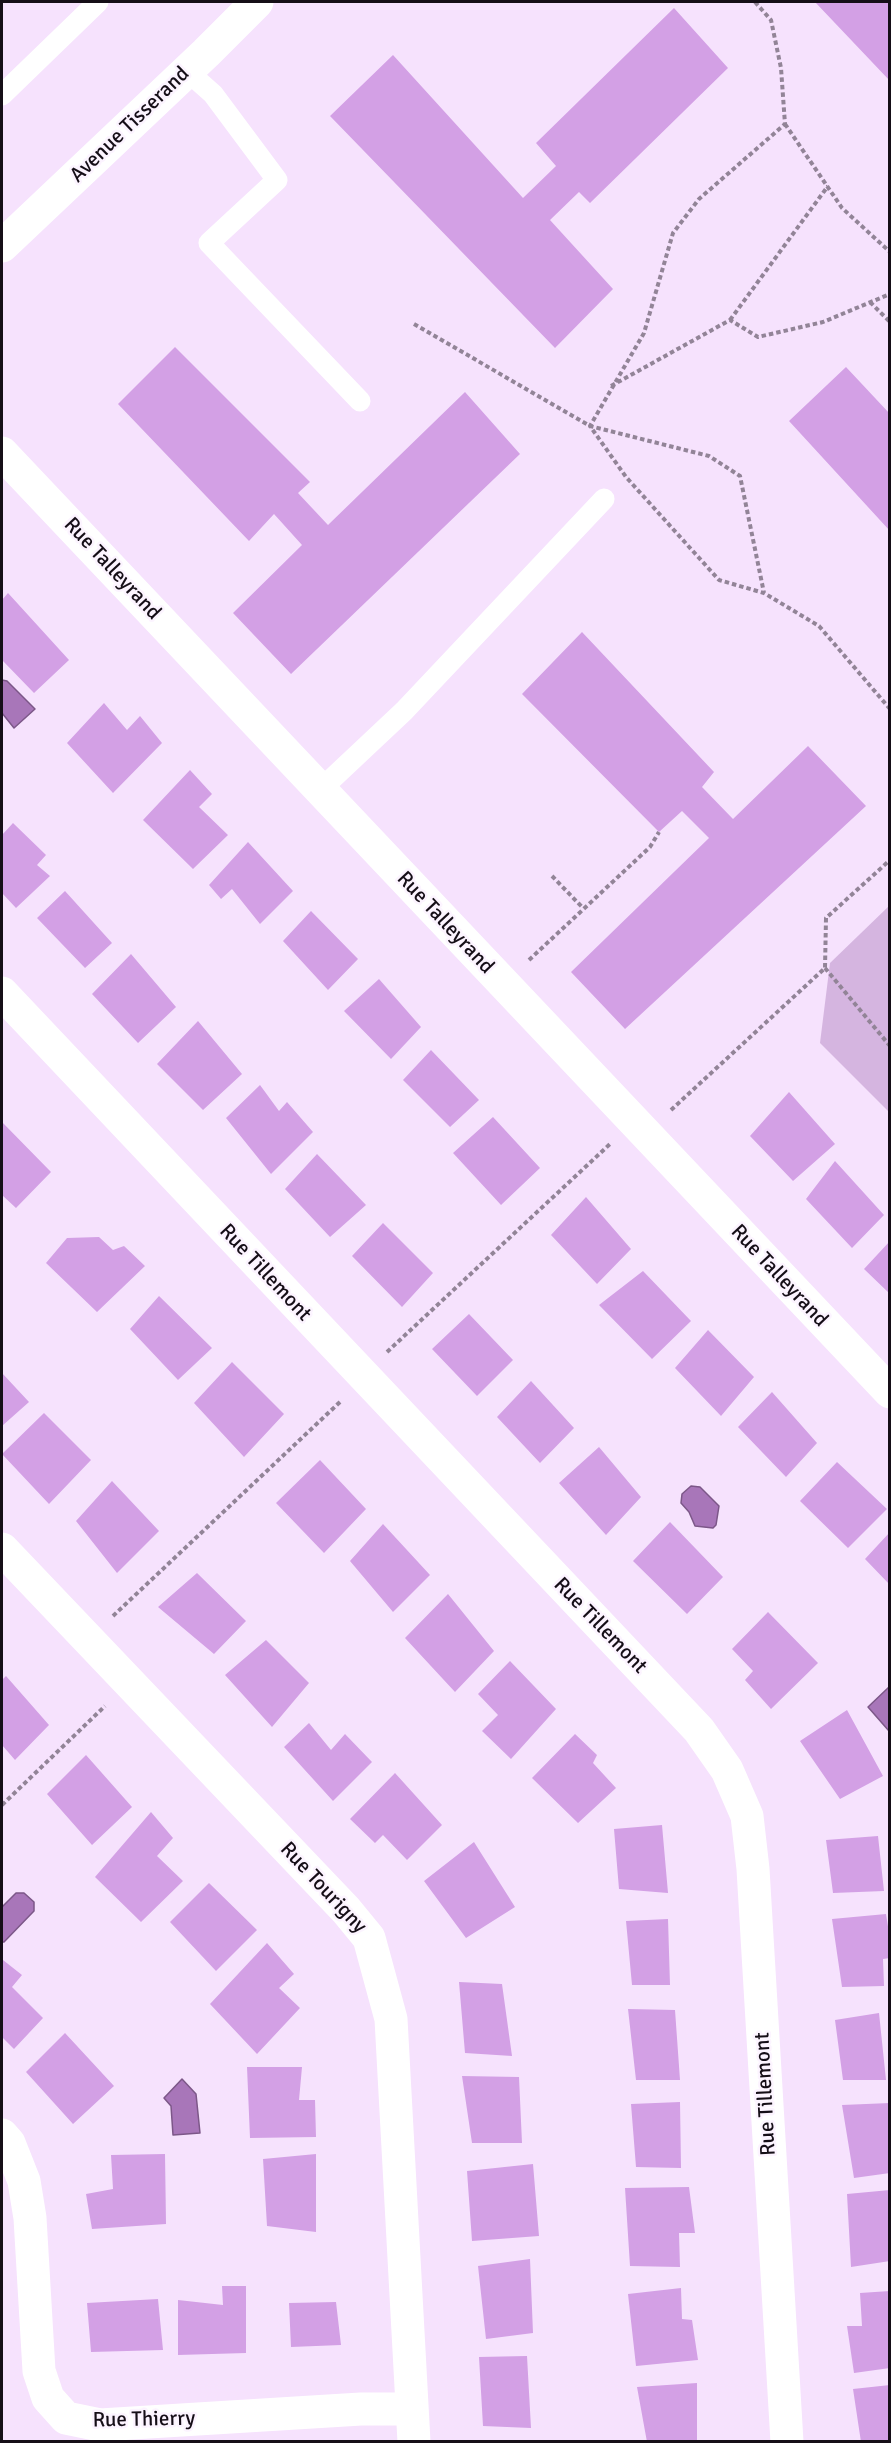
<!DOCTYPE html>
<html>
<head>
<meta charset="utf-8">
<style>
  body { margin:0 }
  #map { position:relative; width:891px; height:2443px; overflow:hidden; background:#f6e2fd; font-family:Signika,sans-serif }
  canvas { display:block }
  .frame { position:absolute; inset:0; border:3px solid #150e17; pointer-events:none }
</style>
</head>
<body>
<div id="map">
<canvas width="891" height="2443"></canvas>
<div class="frame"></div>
</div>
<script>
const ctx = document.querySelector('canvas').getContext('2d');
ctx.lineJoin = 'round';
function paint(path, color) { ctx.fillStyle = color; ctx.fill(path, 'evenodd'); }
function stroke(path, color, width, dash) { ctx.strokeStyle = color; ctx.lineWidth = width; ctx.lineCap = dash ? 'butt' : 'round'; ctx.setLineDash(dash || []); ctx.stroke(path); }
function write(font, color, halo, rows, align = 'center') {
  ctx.font = font + ' Signika,sans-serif'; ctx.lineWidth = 5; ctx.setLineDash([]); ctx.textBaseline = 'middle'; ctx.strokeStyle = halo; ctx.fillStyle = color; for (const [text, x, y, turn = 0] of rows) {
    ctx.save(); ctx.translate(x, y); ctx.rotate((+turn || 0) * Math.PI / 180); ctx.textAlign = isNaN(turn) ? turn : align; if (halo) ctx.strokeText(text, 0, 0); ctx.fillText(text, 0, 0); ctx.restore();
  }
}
paint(new Path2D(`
  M889,906V1112L820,1043L830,963Z`), '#d5b5e0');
const water = new Path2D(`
  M2,680L7,681L35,709L14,728L2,713Z
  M691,1486L700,1487L719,1506L716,1525L713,1528L695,1526L689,1512L681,1503L682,1494Z
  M889,1687V1731L868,1707Z
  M16,1893H24L34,1902V1911L4,1942H2V1907Z
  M182,2079L196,2094L200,2133L173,2135L171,2106L164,2098Z`);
paint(water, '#a876b9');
stroke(water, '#7c5788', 1.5);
paint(new Path2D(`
  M815,2H890V81Z
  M674,8L728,68L590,203L579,192L550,220L613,289L555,348L330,116L393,55L523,198L556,166L536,143Z
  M175,347L310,482L298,493L328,525L465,392L520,454L291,674L233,613L302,545L274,514L249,541L118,404Z
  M846,367L890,414V531L789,421Z
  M8,593L69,660L34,693L2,660V600Z
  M582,632L714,772L702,787L733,819L808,746L866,806L625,1029L571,972L709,838L682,811L659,832L522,694Z
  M104,703L127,730L140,716L162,743L113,793L67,743Z
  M190,770L212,794L199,807L228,835L193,869L143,820Z
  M13,823L46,855L37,865L50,876L16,908L2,893V835Z
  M248,842L293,891L260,924L232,889L221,899L209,885Z
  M65,891L112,943L85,968L37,918Z
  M311,911L358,959L328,990L283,941Z
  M131,954L176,1007L138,1043L92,994Z
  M379,979L421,1027L391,1059L344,1011Z
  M198,1021L242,1074L203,1110L157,1064Z
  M431,1050L479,1100L450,1127L403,1080Z
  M260,1085L279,1111L287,1102L313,1132L271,1174L226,1118Z
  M789,1092L835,1144L793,1181L750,1136Z
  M493,1117L540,1168L501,1205L453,1153Z
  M2,1122L51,1172L16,1208L2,1195Z
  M317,1154L366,1205L330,1237L285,1189Z
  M835,1161L884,1215L852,1248L806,1199Z
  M586,1197L631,1249L597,1284L551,1235Z
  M383,1223L433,1273L402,1307L352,1256Z
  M99,1237L113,1250L124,1246L145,1266L97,1312L46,1263L67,1238Z
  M890,1241V1294L864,1269Z
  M643,1271L691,1321L652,1359L599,1305Z
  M159,1296L212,1348L178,1380L130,1329Z
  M469,1314L513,1360L477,1396L432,1349Z
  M708,1330L754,1377L721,1416L675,1368Z
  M232,1362L284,1414L244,1457L194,1403Z
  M2,1373L29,1402L2,1426Z
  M531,1381L574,1428L540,1463L497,1417Z
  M772,1392L817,1443L786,1477L738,1427Z
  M44,1413L91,1460L49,1504L2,1454Z
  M599,1447L641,1497L606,1535L559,1483Z
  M320,1460L366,1509L324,1553L276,1503Z
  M837,1462L887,1509L848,1548L800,1501Z
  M112,1481L159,1531L117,1573L76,1521Z
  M670,1522L723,1577L687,1614L633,1561Z
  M383,1524L430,1575L393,1612L350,1561Z
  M890,1532V1585L865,1559Z
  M197,1573L246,1621L214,1654L158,1607Z
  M448,1594L494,1651L455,1692L405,1638Z
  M768,1612L818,1663L771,1709L745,1680L753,1671L732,1649Z
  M266,1640L309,1683L272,1727L225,1675Z
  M510,1661L556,1709L511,1759L482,1731L498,1715L478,1694Z
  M6,1676L49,1725L15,1760L2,1745V1680Z
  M847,1710L883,1776L840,1799L800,1741Z
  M309,1723L331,1750L345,1734L372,1762L333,1801L284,1747Z
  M575,1734L597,1755L593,1763L616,1788L578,1823L532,1778Z
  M86,1755L132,1807L92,1845L47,1794Z
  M395,1773L442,1825L407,1860L383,1835L375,1843L350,1819Z
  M151,1812L173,1838L157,1856L183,1881L141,1922L95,1877Z
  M662,1825L668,1893L619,1889L614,1829Z
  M878,1836L884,1891L833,1893L826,1840Z
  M474,1842L515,1907L466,1938L424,1881Z
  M209,1883L257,1930L216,1971L170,1922Z
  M886,1914L890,1939V1958L883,1959L884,1986L842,1987L832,1919Z
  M668,1919L670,1985H632L626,1921Z
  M267,1943L294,1974L279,1988L300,2008L257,2054L210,2004Z
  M3,1960L22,1975L12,1987L43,2018L14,2049L2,2037V1962Z
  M459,1982L502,1984L512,2056L465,2053Z
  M628,2009L675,2010L680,2080H636Z
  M879,2013L886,2080H843L835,2020Z
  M65,2033L114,2086L73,2124L26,2072Z
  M247,2067H302L299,2100H315L316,2137L250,2138Z
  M462,2076L519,2077L522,2143H472Z
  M680,2102L681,2168L636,2167L631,2104Z
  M890,2103V2173L854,2178L842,2105Z
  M165,2154L166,2224L92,2229L86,2194L113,2189L111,2155Z
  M316,2154V2232L267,2226L263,2159Z
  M533,2164L539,2236L472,2241L467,2171Z
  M689,2187L695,2233H679L680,2267L630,2266L625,2188Z
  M890,2190V2261L851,2267L847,2194Z
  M530,2259L533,2333L486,2339L478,2266Z
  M222,2286H246V2353L178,2355V2300L223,2305Z
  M681,2288L682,2319L692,2320L698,2360L636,2366L628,2294Z
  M890,2291V2368L854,2373L847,2326H862L860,2293Z
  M158,2299L163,2350L91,2352L87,2303Z
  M336,2302L341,2345L291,2347L289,2303Z
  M527,2356L531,2428L483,2426L479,2357Z
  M697,2383V2442H647L637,2387Z
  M890,2385V2442H861L853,2389Z`), '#d3a0e5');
stroke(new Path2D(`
  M755,2L771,20L781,68L785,124L699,199L673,233L644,333L590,426L626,477L719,580L764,593L819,626L890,709
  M785,124L842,208L890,252
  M870,302L890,322
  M730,320L828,186
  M414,324L590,426L709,456L740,476L764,593
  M611,386L730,320L758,337L823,322L890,294
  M552,876L583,908
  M529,960L650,847L659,832
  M825,968L890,1046
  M671,1110L825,968L826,918L890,860
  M387,1352L610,1144
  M113,1616L341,1401
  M2,1805L105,1706`), '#928497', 4, [4.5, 3]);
stroke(new Path2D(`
  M187,71L213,94L277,180L209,243L360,401
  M2,95L98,2
  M320,790L404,711L604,499`), '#fff', 21);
stroke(new Path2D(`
  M2,453L890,1392
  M2,993L699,1730L727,1770L747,1816L753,1869L787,2442
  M2,1549L346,1910L369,1938L391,2019L414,2442
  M2,2135L9,2143L24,2181L30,2218L39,2371L48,2398L66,2418L100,2425L361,2409H411`), '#fff', 33);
stroke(new Path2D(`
  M2,246L206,53L257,2`), '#fff', 33);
write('21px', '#150e17', '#fcf4ff', [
  ["Avenue Tisserand",130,125,-44],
  ["Rue Talleyrand",112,569,47],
  ["Rue Talleyrand",445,923,47],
  ["Rue Tillemont",265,1273,47],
  ["Rue Talleyrand",779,1276,47],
  ["Rue Tillemont",600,1626,46],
  ["Rue Tourigny",323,1888,47],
  ["Rue Tillemont",766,2094,-93],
  ["Rue Thierry",144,2420,-1]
]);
</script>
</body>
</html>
